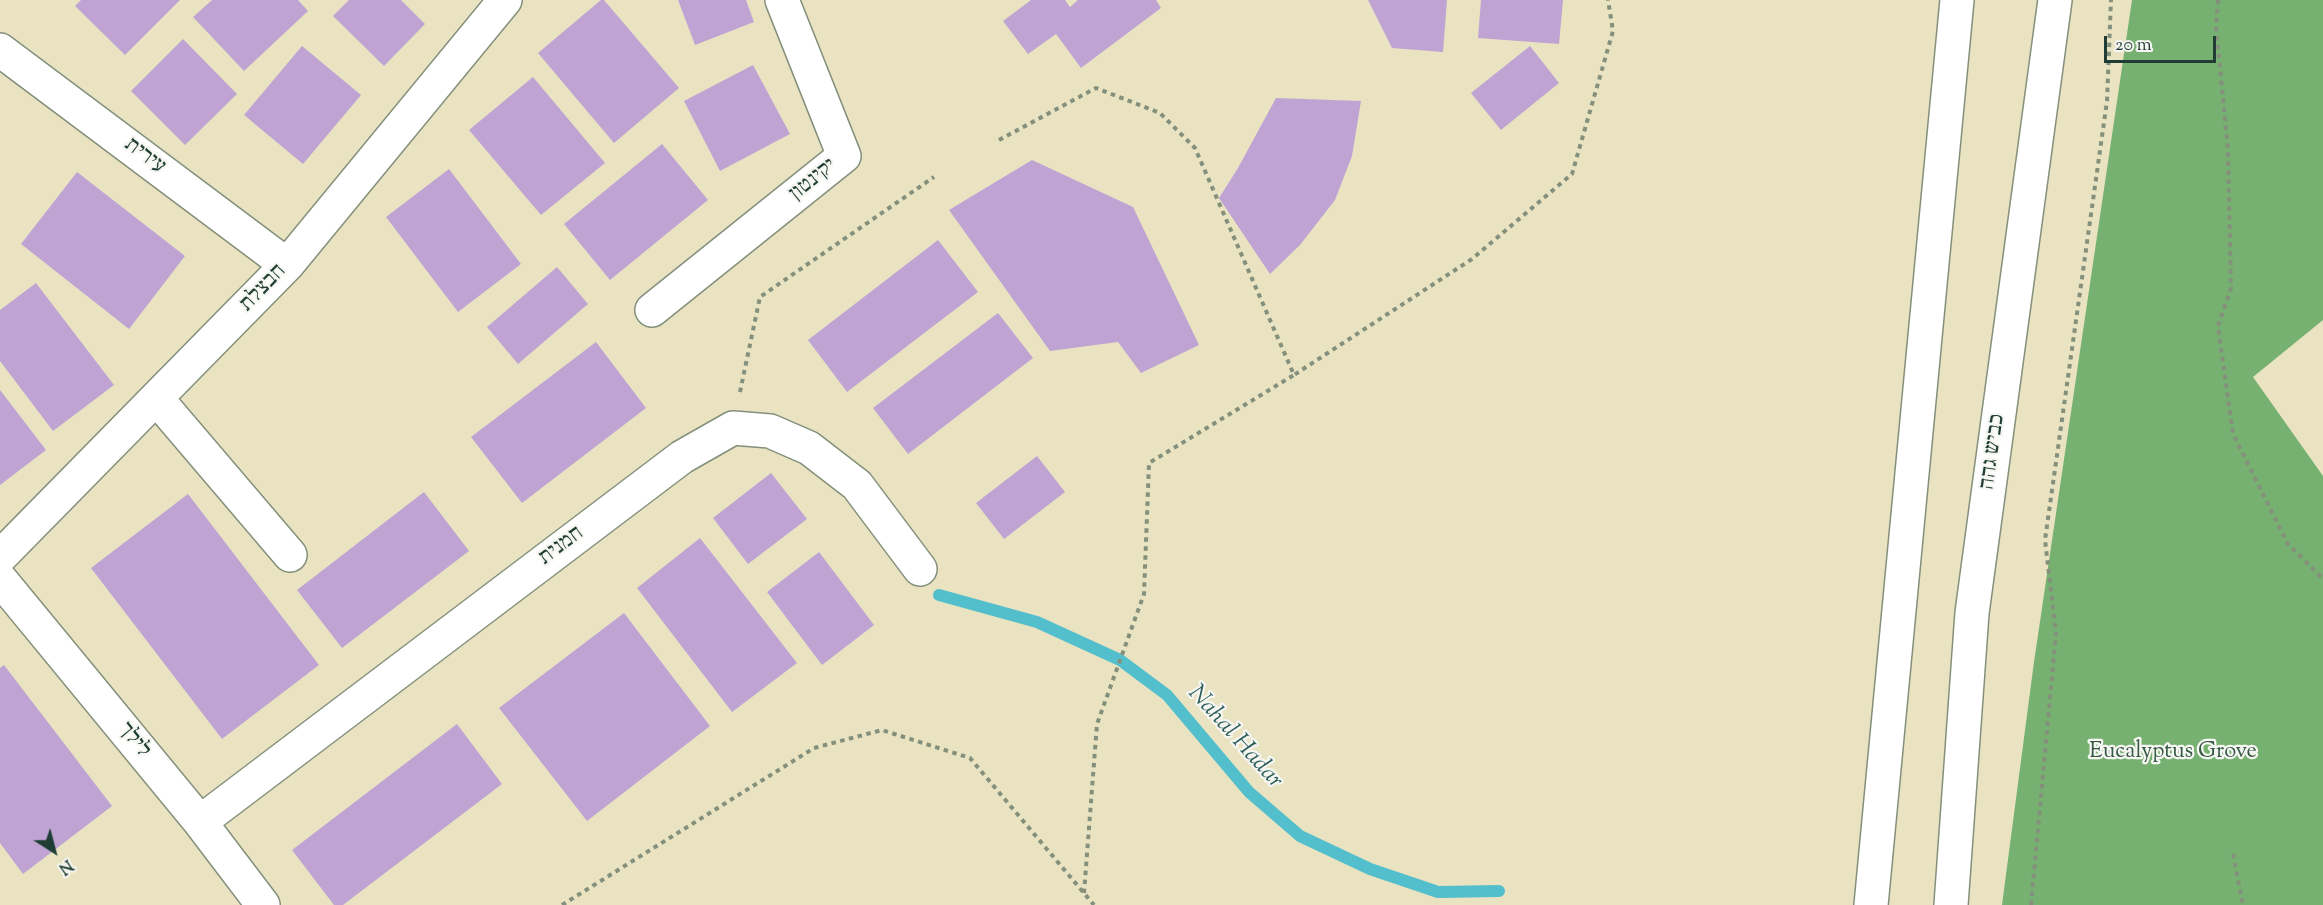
<!DOCTYPE html>
<html>
<head>
<meta charset="utf-8">
<style>
  body { margin:0 }
  #map { position:relative; width:2323px; height:905px; overflow:hidden; background:#e9e3c2; font-family:"Sorts Mill Goudy",serif }
  canvas { display:block }
  .north { position:absolute; left:24px; top:821px; width:60px; height:60px; -webkit-text-stroke:4px #f6f6f2; paint-order:stroke; rotate:144deg; font-size:16px; font-weight:700; line-height:24px; text-align:center; color:#1f3d34 }
  .north::after { content:''; display:block; margin:auto; width:21px; height:27px; background:#1f3d34; clip-path:polygon(50% 0,100% 100%,50% 72%,0 100%) }
  .scale { position:absolute; left:2104px; top:36px; width:112px; height:27px; box-sizing:border-box; border:3px solid #1f3d34; border-top:0; padding-left:8px; font-size:18px; line-height:21px; white-space:nowrap; color:#1f3d34; -webkit-text-stroke:4px #f6f6f2; paint-order:stroke }
</style>
</head>
<body>
<div id="map">
<canvas width="2323" height="905"></canvas>
<div class="north">N</div>
<div class="scale">20 m</div>
</div>
<script>
const ctx = document.querySelector('canvas').getContext('2d');
ctx.lineJoin = 'round';
function paint(path, color) { ctx.fillStyle = color; ctx.fill(path, 'evenodd'); }
function stroke(path, color, width, dash) { ctx.strokeStyle = color; ctx.lineWidth = width; ctx.lineCap = dash ? 'butt' : 'round'; ctx.setLineDash(dash || []); ctx.stroke(path); }
function write(font, color, halo, rows, align = 'center') {
  ctx.font = font + ' "Sorts Mill Goudy","Frank Ruhl Libre",serif'; ctx.lineWidth = 4.5; ctx.setLineDash([]); ctx.textBaseline = 'middle'; ctx.strokeStyle = halo; ctx.fillStyle = color; for (const [text, x, y, turn = 0] of rows) {
    ctx.save(); ctx.translate(x, y); ctx.rotate((+turn || 0) * Math.PI / 180); ctx.textAlign = isNaN(turn) ? turn : align; if (halo) ctx.strokeText(text, 0, 0); ctx.fillText(text, 0, 0); ctx.restore();
  }
}
paint(new Path2D(`
  M2132,0H2323V320L2253,377L2323,476V905H2002L2034,662Z`), '#76b171');
stroke(new Path2D(`
  M939,595L1037,622L1120,660L1167,695L1249,792L1300,836L1370,869L1438,892L1499,891`), '#53bfcc', 12);
paint(new Path2D(`
  M81,0H180L125,55L75,6Z
  M212,0H298L308,11L244,71L193,17Z
  M349,0H401L425,24L384,66L333,16Z
  M601,0H604L679,88L614,143L538,53Z
  M678,0H746L754,22L695,45Z
  M1031,0H1065L1070,7L1078,0H1156L1161,8L1081,68L1056,34L1028,54L1003,21Z
  M1368,0H1447L1443,52L1392,48Z
  M1481,0H1563L1559,44L1478,38Z
  M183,39L237,94L185,145L131,91Z
  M302,46L361,95L303,164L244,115Z
  M1530,46L1559,83L1501,130L1471,93Z
  M753,65L790,134L720,171L684,101Z
  M533,77L605,163L541,215L469,130Z
  M1276,98L1361,101L1352,156L1335,200L1300,245L1270,274L1219,198L1238,168Z
  M662,144L708,200L610,280L564,224Z
  M1032,160L1133,207L1199,345L1141,373L1118,342L1050,351L949,210Z
  M449,169L521,264L458,312L386,217Z
  M77,172L185,256L129,329L21,244Z
  M938,240L978,292L847,392L808,340Z
  M557,267L588,304L518,364L487,327Z
  M36,283L114,385L53,431L0,361V310Z
  M998,313L1033,358L908,454L873,408Z
  M596,342L646,408L522,503L471,437Z
  M0,390L46,450L0,485Z
  M1037,456L1065,492L1004,539L976,503Z
  M771,473L807,519L748,564L713,518Z
  M424,492L469,551L342,648L297,590Z
  M188,494L319,665L222,739L91,568Z
  M700,538L797,663L732,712L637,588Z
  M819,552L874,625L822,665L767,592Z
  M624,613L710,726L587,821L499,708Z
  M4,665L112,806L23,874L0,843V668Z
  M457,724L502,784L343,905H334L292,850Z`), '#bfa4d3');
const street = new Path2D(`
  M0,50L287,265
  M652,310L844,156L782,0
  M157,399L290,555
  M0,557L287,265L505,0
  M0,579L200,822L263,905
  M200,822L682,457L733,428L770,431L809,448L857,485L920,569`);
const highway = new Path2D(`
  M1871,905L1957,0
  M1951,905L1972,613L2055,0`);
stroke(street, '#84907b', 36);
stroke(highway, '#84907b', 36);
stroke(new Path2D(`
  M2218,0L2216,27L2228,150L2231,288L2218,326L2233,434L2288,544L2323,579
  M999,140L1096,88L1160,113L1195,148L1294,375L1472,259L1572,174L1613,31L1608,0
  M740,392L760,297L934,177
  M2233,854L2243,905
  M1084,893L1097,724L1144,594L1149,463L1294,375
  M562,905L814,748L882,730L970,758L1094,905
  M2031,905L2056,633L2045,540L2107,101L2111,0`), '#84907b', 4, [4.5, 4.5]);
stroke(street, '#fff', 33);
stroke(highway, '#fff', 33);
write('22px', '#1f3d34', '#f6f6f2', [
  ["עירית",144,157,37],
  ["יקינטון",814,181,-39],
  ["חבצלת",264,289,-46],
  ["כביש גהה",1994,452,-82],
  ["חמנית",562,547,-37],
  ["לילך",133,741,51]
]);
write('22px', '#365a44', '#f6f6f2', [
  ["Eucalyptus Grove",2173,753]
]);
write('italic 24px', '#2c5e5a', '#f6f6f2', [
  ["Nahal Hadar",1234,738,48]
]);
</script>
</body>
</html>
